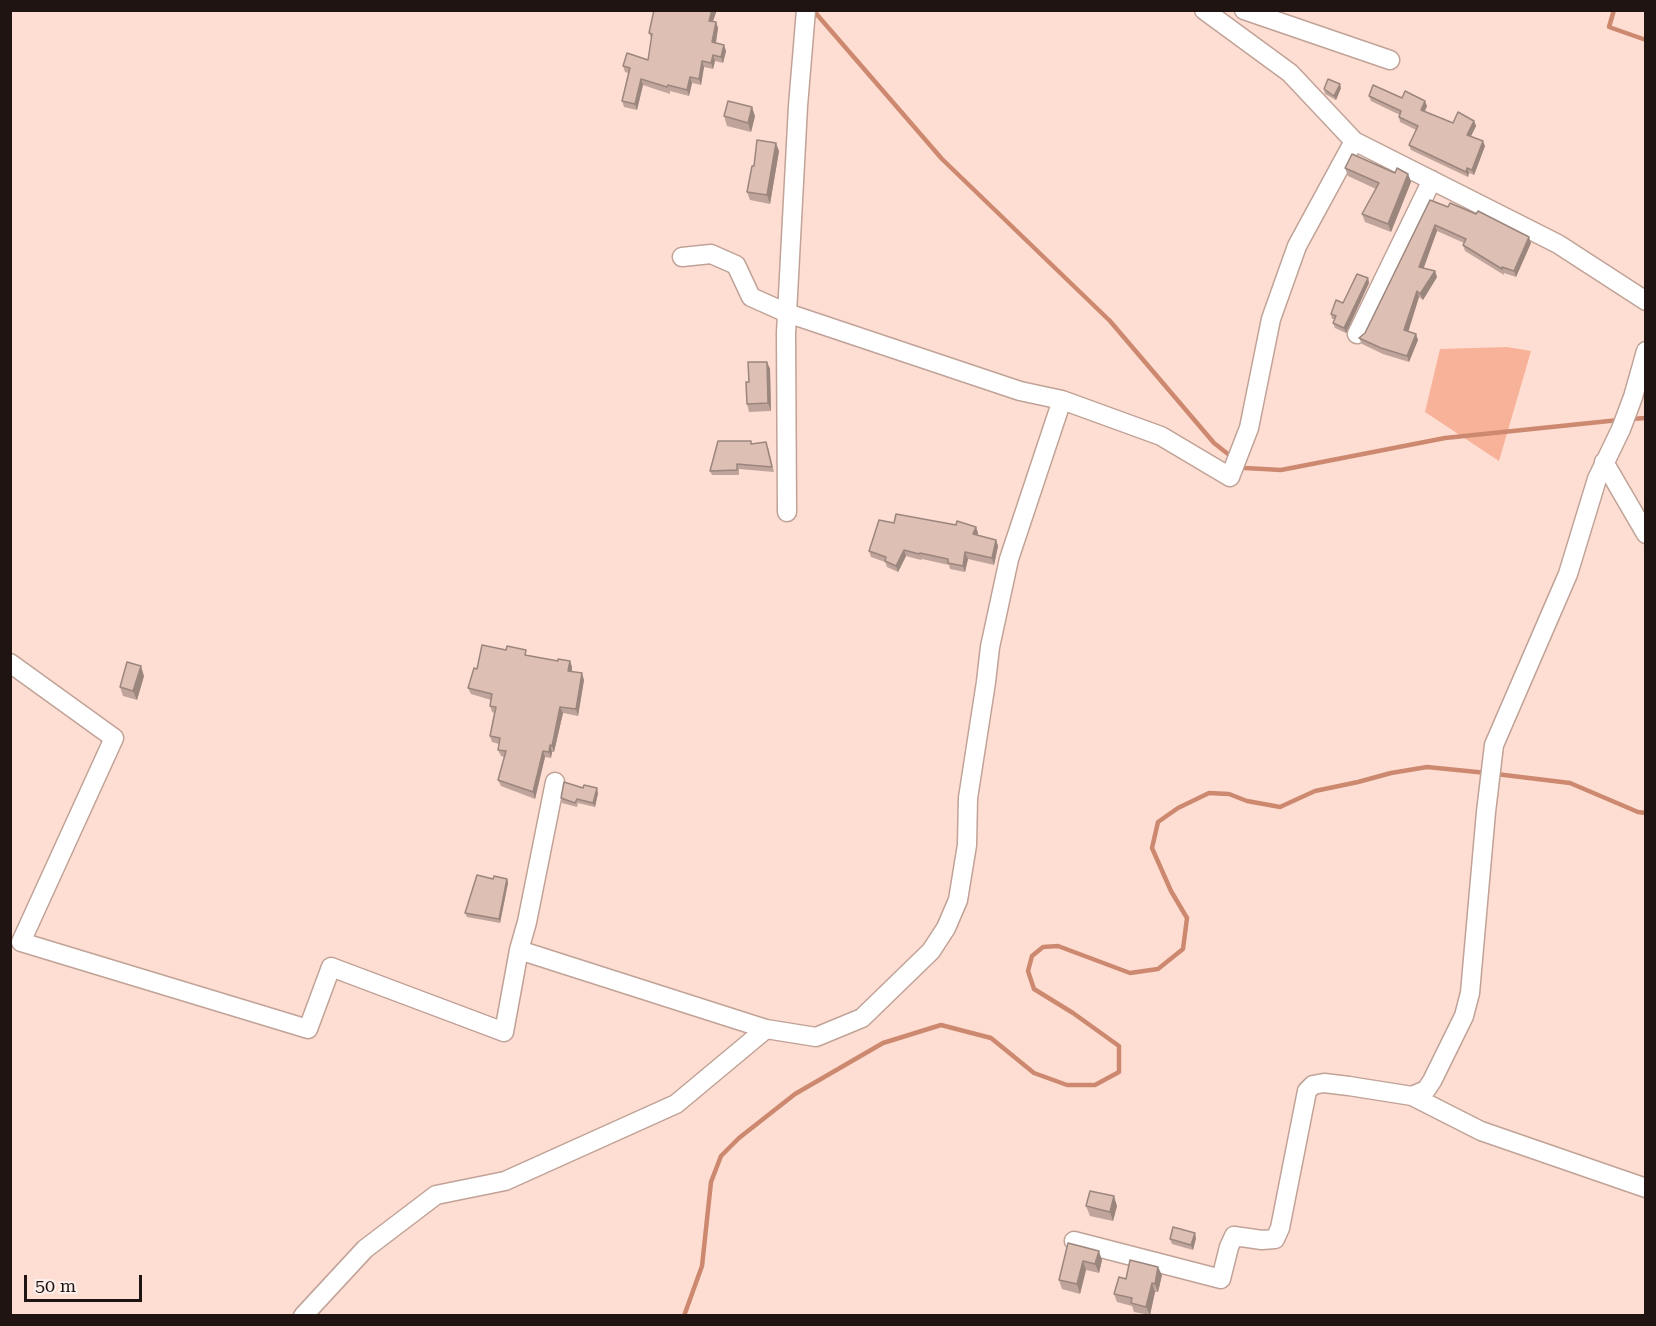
<!DOCTYPE html>
<html>
<head>
<meta charset="utf-8">
<style>
  body { margin:0 }
  #map { position:relative; width:1656px; height:1326px; overflow:hidden; background:#feded2; font-family:"Roboto Serif",serif }
  canvas { display:block }
  .frame { position:absolute; inset:0; border:12px solid #1f1411; pointer-events:none }
  .scale { position:absolute; left:24px; top:1275px; width:118px; height:27px; box-sizing:border-box; border:3px solid #1f1411; border-top:0; padding-left:8px; font-size:18px; line-height:21px; white-space:nowrap; color:#1f1411; -webkit-text-stroke:4px #fdefeb; paint-order:stroke }
</style>
</head>
<body>
<div id="map">
<canvas width="1656" height="1326"></canvas>
<div class="frame"></div>
<div class="scale">50 m</div>
</div>
<script>
const ctx = document.querySelector('canvas').getContext('2d');
ctx.lineJoin = 'round';
function paint(path, color) { ctx.fillStyle = color; ctx.fill(path, 'evenodd'); }
function stroke(path, color, width, dash) { ctx.strokeStyle = color; ctx.lineWidth = width; ctx.lineCap = dash ? 'butt' : 'round'; ctx.setLineDash(dash || []); ctx.stroke(path); }
paint(new Path2D(`
  M1507,347L1531,351L1499,461L1425,412L1440,349Z`), '#f7b299');
stroke(new Path2D(`
  M813,10L942,159L1110,321L1214,443L1233,458
  M1614,10L1609,27L1646,40
  M1630,419L1646,418
  M1240,464L1245,468L1281,470L1445,438L1619,420
  M1496,774L1570,783L1638,812L1646,813
  M684,1316L702,1266L711,1182L721,1156L739,1138L795,1094L883,1043L941,1025L991,1038L1034,1073L1067,1085H1095L1119,1072V1046L1073,1013L1034,989L1028,971L1032,956L1043,947L1058,946L1130,973L1158,969L1183,949L1187,918L1171,891L1152,848L1158,822L1178,808L1209,793L1229,794L1247,801L1280,807L1315,791L1358,782L1391,773L1427,767L1487,773`), '#cd8970', 4.5);
const minor = new Path2D(`
  M1204,10L1290,73L1354,141L1558,244L1646,301
  M1244,10L1390,60
  M682,257L711,254L736,265L751,297L787,313L1020,391L1062,400L1161,436L1230,477L1249,428L1271,319L1297,246L1354,141
  M1357,334L1432,180
  M1604,462L1646,534
  M787,512L786,333L798,106L806,10
  M10,663L114,738L21,942L308,1029L331,967L504,1032L519,950L766,1029L816,1037L862,1018L931,951L946,928L958,900L967,845L968,798L986,682L990,647L1009,559L1062,400
  M519,950L527,922L555,782
  M1412,1096L1481,1131L1646,1188
  M1074,1241L1221,1279L1229,1247L1234,1236L1262,1240L1275,1239L1280,1228L1307,1091L1313,1085L1324,1083L1349,1086L1412,1096L1426,1090L1432,1081L1464,1016L1470,993L1486,812L1494,745L1568,574L1597,479L1621,429L1633,397L1646,351
  M303,1316L365,1249L436,1195L505,1181L676,1104L766,1029`);
stroke(minor, '#c0a297', 21);
stroke(minor, '#fff', 18);
paint(new Path2D(`
  M713,21L716,22L718,28L716,43L724,45L726,51L723,63L715,61L713,69L704,67L701,85L692,83L689,96L670,91V94L643,85L637,110L624,107L622,101L628,73L625,72L623,66L648,60L652,40L649,33Z
  M1341,88L1336,100L1325,94L1324,89Z
  M1369,96L1402,98L1427,106L1425,111L1453,123L1474,121L1476,126L1471,136L1485,146L1474,175L1469,173L1468,177L1411,150L1409,145L1416,130L1400,122L1399,117L1400,115L1371,101Z
  M724,116H755L751,132L727,126Z
  M779,151L770,204L750,200L747,192L754,166Z
  M1345,168L1408,174L1411,182L1391,232L1365,222L1362,214L1376,189L1348,176Z
  M1430,200L1531,243L1516,277L1504,273V275L1465,251L1463,245L1464,243L1437,231L1423,268L1435,271L1437,277L1423,300L1419,297L1408,331L1416,334L1418,340L1409,362L1383,354L1362,344L1359,338L1365,333Z
  M1368,278L1369,283L1346,333L1335,328L1333,323L1335,319H1332L1331,314Z
  M767,362L770,369L771,411L749,412L747,404L749,382Z
  M751,441L752,444L768,447L774,472L739,469V475H712L710,471Z
  M894,523L956,525L976,527L978,533L977,535L996,540L998,546L994,565L968,559L965,572L950,569L949,565L922,559L921,560L906,556L898,572L887,567L885,562L871,557L869,551Z
  M528,655L558,661H570L572,667V671L584,680L578,716L563,713L554,752H552L551,758L545,757L535,799L501,786L498,780L504,757L501,756L498,750L499,744L492,742L490,736L494,713L492,712L490,706L491,700L471,694L468,688Z
  M144,676L137,700L123,696L120,687Z
  M598,793L595,807L578,803L577,807L562,803L561,798Z
  M493,879H507L508,883L500,923L467,917L465,913Z
  M1086,1206H1117L1113,1221L1090,1216Z
  M1196,1238L1193,1250L1172,1244L1170,1239Z
  M1068,1243L1102,1260L1099,1273L1086,1270L1080,1294L1062,1289L1059,1280Z
  M1162,1275L1158,1292H1155L1150,1315L1134,1312L1132,1306L1117,1302L1114,1294L1126,1279Z`), '#bfa49b');
paint(new Path2D(`
  M712,10H717L711,27L709,21Z
  M716,22L718,28L715,48L712,42Z
  M724,45L726,51L723,63L721,57Z
  M713,55L715,61L713,69L711,63Z
  M702,61L704,67L701,85L699,79Z
  M690,77L692,83L689,96L687,90Z
  M641,79L643,85L637,110L635,104Z
  M1340,84L1341,88L1336,100L1334,96Z
  M1425,101L1427,106L1423,115L1421,110Z
  M752,107L755,116L751,132L748,123Z
  M1474,121L1476,126L1469,140L1467,135Z
  M1483,141L1485,146L1474,175L1472,170Z
  M776,143L779,151L770,204L767,195Z
  M1467,168L1469,173L1468,177L1466,172Z
  M1408,174L1411,182L1391,232L1388,224Z
  M1435,225L1437,231L1422,273L1419,267Z
  M1529,237L1531,243L1516,277L1514,271Z
  M1435,271L1437,277L1423,300L1420,294Z
  M1368,278L1369,283L1346,333L1344,328Z
  M1417,291L1419,297L1407,336L1404,330Z
  M1416,334L1418,340L1409,362L1407,356Z
  M767,362L770,369L771,411L768,403Z
  M976,527L978,533L976,541L973,534Z
  M996,540L998,546L994,565L992,558Z
  M904,550L906,556L898,572L896,566Z
  M965,552L968,559L965,572L963,566Z
  M570,661L572,667L571,677L568,671Z
  M141,666L144,676L137,700L133,691Z
  M582,673L584,680L578,716L576,709Z
  M560,707L563,713L554,752L552,746Z
  M550,745L552,752L551,758L549,752Z
  M543,751L545,757L535,799L533,792Z
  M597,788L598,793L595,807L593,803Z
  M507,879L508,883L500,923L499,919Z
  M1114,1196L1117,1206L1113,1221L1110,1212Z
  M1195,1233L1196,1238L1193,1250L1191,1245Z
  M1099,1251L1102,1260L1099,1273L1095,1264Z
  M1083,1261L1086,1270L1080,1294L1077,1284Z
  M1158,1267L1162,1275L1158,1292L1155,1284Z
  M1152,1283L1155,1292L1150,1315L1146,1307Z`), '#9b867e');
const building = new Path2D(`
  M654,10H712L709,21L716,22L712,42L724,45L721,57L713,55L711,63L702,61L699,79L690,77L687,90L668,85L667,87L641,79L635,104L622,101L630,68L623,66L627,53L648,60L652,34L649,33Z
  M1328,79L1340,84L1334,96L1324,89Z
  M1373,85L1402,98L1405,91L1425,101L1421,110L1453,123L1458,112L1474,121L1467,135L1483,141L1472,170L1467,168L1466,172L1409,145L1418,126L1399,117L1401,111L1369,96Z
  M728,101L752,107L748,123L724,116Z
  M757,140L776,143L767,195L747,192L752,166H754Z
  M1352,154L1395,173L1397,168L1408,174L1388,224L1362,214L1379,183L1345,168Z
  M1430,200L1448,207L1450,203L1476,214L1478,211L1529,237L1514,271L1502,267V269L1463,245L1466,239L1435,225L1419,267L1435,271L1420,294L1417,291L1404,330L1416,334L1407,356L1381,348L1359,338L1365,333Z
  M1357,274L1368,278L1344,328L1333,323L1336,316L1331,314L1336,300L1343,303Z
  M748,362H767L768,403L747,404L746,382H749Z
  M718,441H751V444L766,442L772,467L737,464V470L710,471Z
  M896,514L956,525L957,521L976,527L973,534L996,540L992,558L965,552L963,566L948,563V559L920,553L919,554L904,550L896,566L885,561L886,557L869,551L879,520L894,523Z
  M482,645L506,650L507,646L526,650L525,655L558,661V659L570,661L568,671L582,673L576,709L560,707L552,746L550,745L549,752L543,751L533,792L498,780L506,751L498,750L500,738L490,736L496,707L490,706L492,694L468,688L474,668L477,669Z
  M127,662L141,666L133,691L120,687Z
  M564,782L583,788L584,785L597,788L593,803L577,799L575,803L561,798Z
  M477,875L493,879L494,876L507,879L499,919L465,913Z
  M1090,1191L1114,1196L1110,1212L1086,1206Z
  M1173,1227L1195,1233L1191,1245L1170,1239Z
  M1068,1243L1099,1251L1095,1264L1083,1261L1077,1284L1059,1280Z
  M1130,1260L1158,1267L1155,1284L1152,1283L1146,1307L1131,1303L1132,1298L1114,1294L1119,1277L1126,1279Z`);
paint(building, '#debfb4');
stroke(building, '#9b867e', 1.5);
</script>
</body>
</html>
